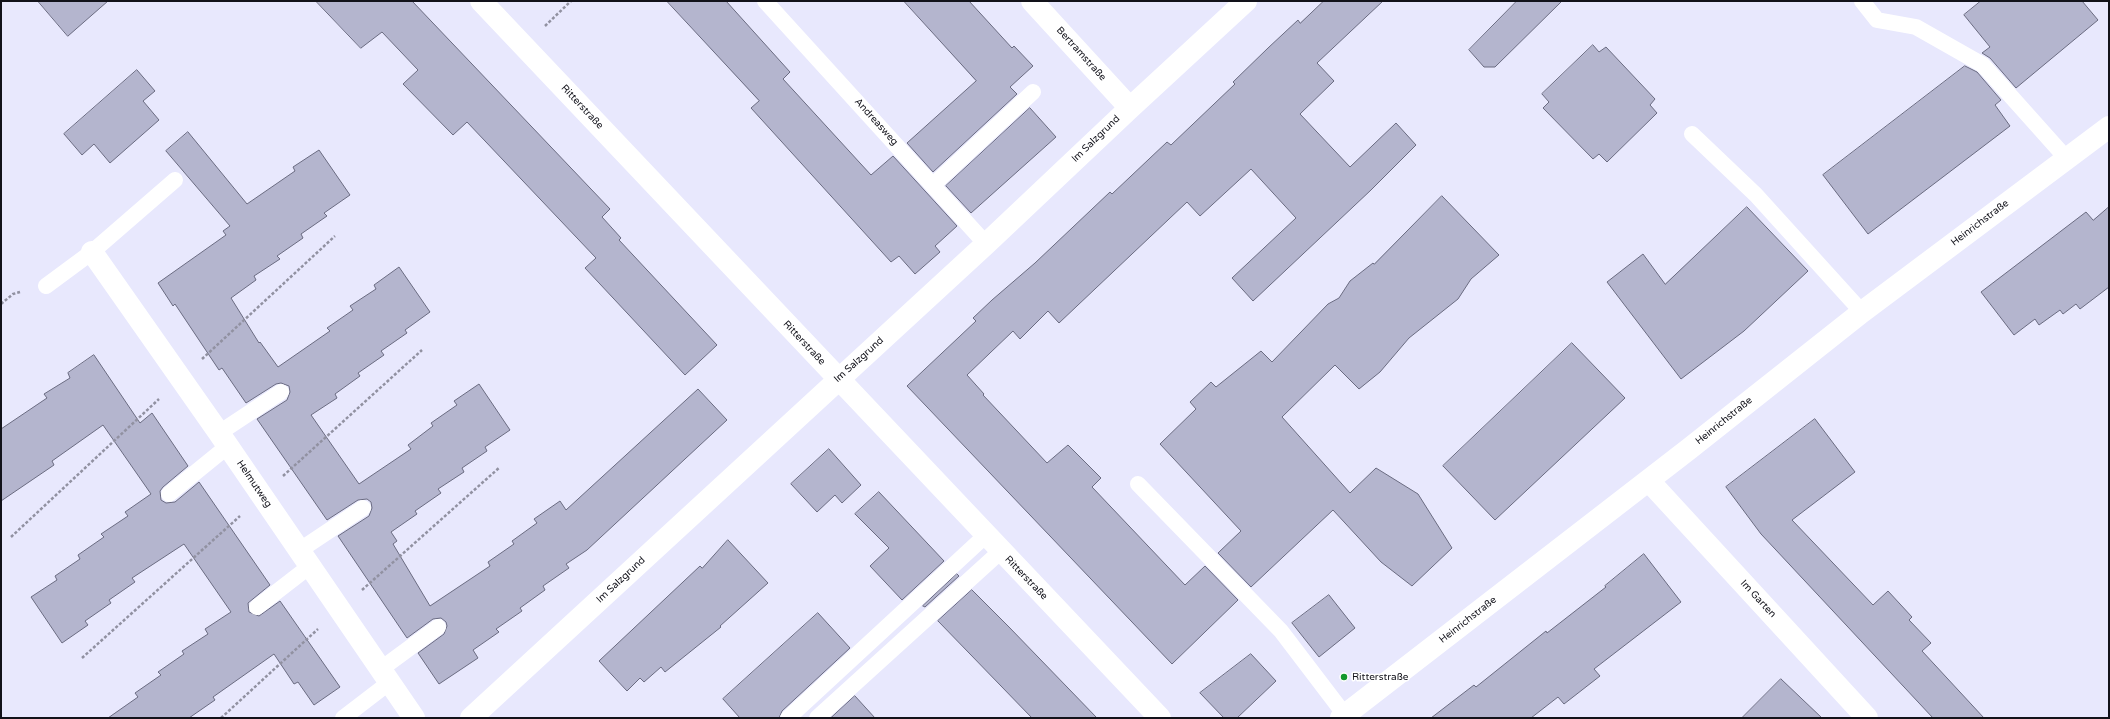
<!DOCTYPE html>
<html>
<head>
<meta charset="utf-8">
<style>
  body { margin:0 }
  #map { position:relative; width:2110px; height:719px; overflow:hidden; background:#e8e8fd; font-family:"Varela Round",sans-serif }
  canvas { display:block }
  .frame { position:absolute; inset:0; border:2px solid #12121a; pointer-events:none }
</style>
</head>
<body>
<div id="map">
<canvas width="2110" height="719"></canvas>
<div class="frame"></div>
</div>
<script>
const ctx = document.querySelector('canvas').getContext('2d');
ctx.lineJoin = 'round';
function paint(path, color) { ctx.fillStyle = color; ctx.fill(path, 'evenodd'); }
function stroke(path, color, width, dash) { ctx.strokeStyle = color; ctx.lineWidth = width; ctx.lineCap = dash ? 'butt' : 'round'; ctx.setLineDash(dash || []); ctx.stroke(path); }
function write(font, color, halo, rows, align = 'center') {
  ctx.font = font + ' "Varela Round",sans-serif'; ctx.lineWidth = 3; ctx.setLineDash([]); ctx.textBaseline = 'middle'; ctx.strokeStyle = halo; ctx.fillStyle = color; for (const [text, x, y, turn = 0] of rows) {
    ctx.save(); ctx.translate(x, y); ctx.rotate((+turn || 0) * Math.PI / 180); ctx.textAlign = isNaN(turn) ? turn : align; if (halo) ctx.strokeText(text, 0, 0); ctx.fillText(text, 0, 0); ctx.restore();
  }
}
const building = new Path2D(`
  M38,1H108L68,36Z
  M316,1H412L610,209L602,217L621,238L619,240L717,345L685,375L585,268L596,258L467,122L453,135L403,84L418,70L382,32L361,48Z
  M667,1H726L790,72L783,79L871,175L893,156L957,226L935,246L940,252L915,274L899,256L891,262L751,108L759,101Z
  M904,1H969L1012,48L1014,46L1033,66L1010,87L1017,94L933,172L907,143L976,81Z
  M1324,1H1383L1317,63L1334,81L1300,114L1350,167L1396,123L1416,145L1371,190L1253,301L1232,278L1296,218L1251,169L1200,216L1187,202L1059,323L1048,311L1020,339L1013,331L967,375L984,394L983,395L1047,463L1068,445L1101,478L1092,487L1185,585L1205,566L1238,600L1172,664L907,386L976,321L973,318L992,300L1035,263L1110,192L1112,194L1167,142L1171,145L1235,84L1233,82L1268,48L1298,20L1300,23Z
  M1517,1H1562L1495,67H1484L1469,50Z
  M1981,1H2082L2098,20L2016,88L1990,58L1982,53L1990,47L1964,15Z
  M1593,45L1599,52L1606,47L1655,99L1650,105L1657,113L1607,162L1599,154L1593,159L1543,108L1549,102L1542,94Z
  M1965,66L1977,72L2001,100L1995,105L2010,126L1868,234L1823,175Z
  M137,70L155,91L143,101L159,120L110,163L94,144L82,155L64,134Z
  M1030,108L1056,137L971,213L946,186Z
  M188,132L247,204L295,171L293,167L319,150L350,195L324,213L327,216L301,234L303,238L277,256L280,259L254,276L256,280L231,298L259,343L260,342L278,367L330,331L327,328L353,310L350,306L376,289L374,285L399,267L430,312L405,330L407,333L381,351L384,355L358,373L360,376L335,394L337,398L311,415L359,484L411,449L408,445L433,426L431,423L457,405L454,401L479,384L510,430L485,447L487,451L462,468L464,472L438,489L441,493L415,511L417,514L391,532L397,541L393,544L430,606L490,566L488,562L514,544L512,541L537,523L534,519L560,501L566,510L698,389L727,420L587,550L566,564L569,568L543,586L545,590L520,608L522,611L496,629L499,632L473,650L478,658L439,684L418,653L444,634L447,626L446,622L441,618L433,619L407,638L338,536L369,516L372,508L371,502L367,499L358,500L327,520L257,419L287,400L290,392L289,386L281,383L276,384L246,403L222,368L219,370L175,304L173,306L158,283L226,235L223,231L230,226L166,151Z
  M1442,196L1499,255L1471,279L1458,299L1409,338L1380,372L1359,389L1335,365L1282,417L1350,493L1376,468L1418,494L1452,548L1412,586L1381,562L1333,510L1251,587L1218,553L1241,531L1160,444L1196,409L1190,402L1211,382L1216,387L1261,351L1272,362L1328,304L1339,298L1350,281L1373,263L1374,264Z
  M1747,207L1808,271L1744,331L1681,379L1607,282L1643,254L1665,284Z
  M2109,207V287L2080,309L2076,304L2063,314L2060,310L2039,325L2035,319L2014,335L1981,292L2086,212L2093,220Z
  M1572,343L1625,398L1495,520L1443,466Z
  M94,355L140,423L152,413L188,466L163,487L160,491L161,500L166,503L175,502L199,482L270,585L248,603L249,612L259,616L280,601L340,687L314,705L298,682L294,684L274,654L213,697L215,700L189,718H108L138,697L135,693L161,675L158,672L184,654L182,651L208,634L205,629L231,612L184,544L132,578L135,582L109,600L111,603L85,621L88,625L62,643L31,597L57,580L55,576L80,559L78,555L104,537L101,534L128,516L125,512L151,494L103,425L52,461L54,465L1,501V429L47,398L44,394L70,378L68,373Z
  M1815,419L1855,472L1792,520L1873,605L1888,591L1912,617L1909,620L1931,643L1922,651L1984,718H1933L1761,534L1726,487Z
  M829,449L861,485L842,503L835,495L817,512L791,484Z
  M879,492L944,561L902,600L870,566L889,548L855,514Z
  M728,540L768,583L720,626L721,627L665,672L661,667L644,682L640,678L627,691L599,661L700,566L702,568Z
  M1644,554L1681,602L1594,669L1600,676L1564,704L1558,697L1531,718H1431L1474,685L1476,687L1546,631L1547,633L1606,587L1605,586Z
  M957,574L959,576L925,607L923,606Z
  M972,590L1009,627L1097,718H1032L938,621Z
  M1329,595L1355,628L1319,657L1292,623Z
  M818,613L850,648L782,711L779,718H740L723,699Z
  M1251,654L1276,681L1237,718H1224L1200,693Z
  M1781,679L1822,718H1742Z
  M855,696L875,718H831Z`);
paint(building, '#b4b5ce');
stroke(building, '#6a6b81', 1);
stroke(new Path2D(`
  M545,26L571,1
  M1,304L13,294L20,292
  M202,359L335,236
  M283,476L422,350
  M11,537L159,399
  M362,590L500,467
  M82,658L240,516
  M221,718L318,629`), '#9191a1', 2.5, [3, 2]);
stroke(new Path2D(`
  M765,1L986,244
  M1862,1L1877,20L1916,27L1983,65L2067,159
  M1692,134L1756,195L1862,312
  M933,185L1033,92
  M46,286L92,252L175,180
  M219,433L281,392
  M1138,484L1281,631L1345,715
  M169,494L228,446
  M300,550L363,508
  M257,607L310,566
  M381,669L438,627
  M343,718L390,682
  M788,718L986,535
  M817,718L1001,551`), '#fff', 16);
stroke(new Path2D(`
  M481,1L1160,718
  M1032,1L1130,108
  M92,252L219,433L414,718
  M1649,481L1867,718
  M471,718L986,244L1130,108L1246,1
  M1341,718L1689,449L1862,312L2109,127`), '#fff', 22);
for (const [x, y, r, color] of [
  [1344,677,4,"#12982d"]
]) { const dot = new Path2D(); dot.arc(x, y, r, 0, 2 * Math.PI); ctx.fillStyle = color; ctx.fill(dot); stroke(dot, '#fff', 1.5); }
write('10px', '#12121a', '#fff', [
  ["Bertramstraße",1081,54,48],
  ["Ritterstraße",582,107,47],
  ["Andreasweg",876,122,48],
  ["Im Salzgrund",1096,139,-44],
  ["Heinrichstraße",1980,223,-37],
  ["Ritterstraße",804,343,47],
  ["Im Salzgrund",859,360,-42],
  ["Heinrichstraße",1724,421,-39],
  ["Helmutweg",254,484,56],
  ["Ritterstraße",1026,578,46],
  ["Im Salzgrund",621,580,-43],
  ["Im Garten",1758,599,47],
  ["Heinrichstraße",1468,620,-38]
]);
write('10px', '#12121a', '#fff', [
  ["Ritterstraße",1352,677]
], 'left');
</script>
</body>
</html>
